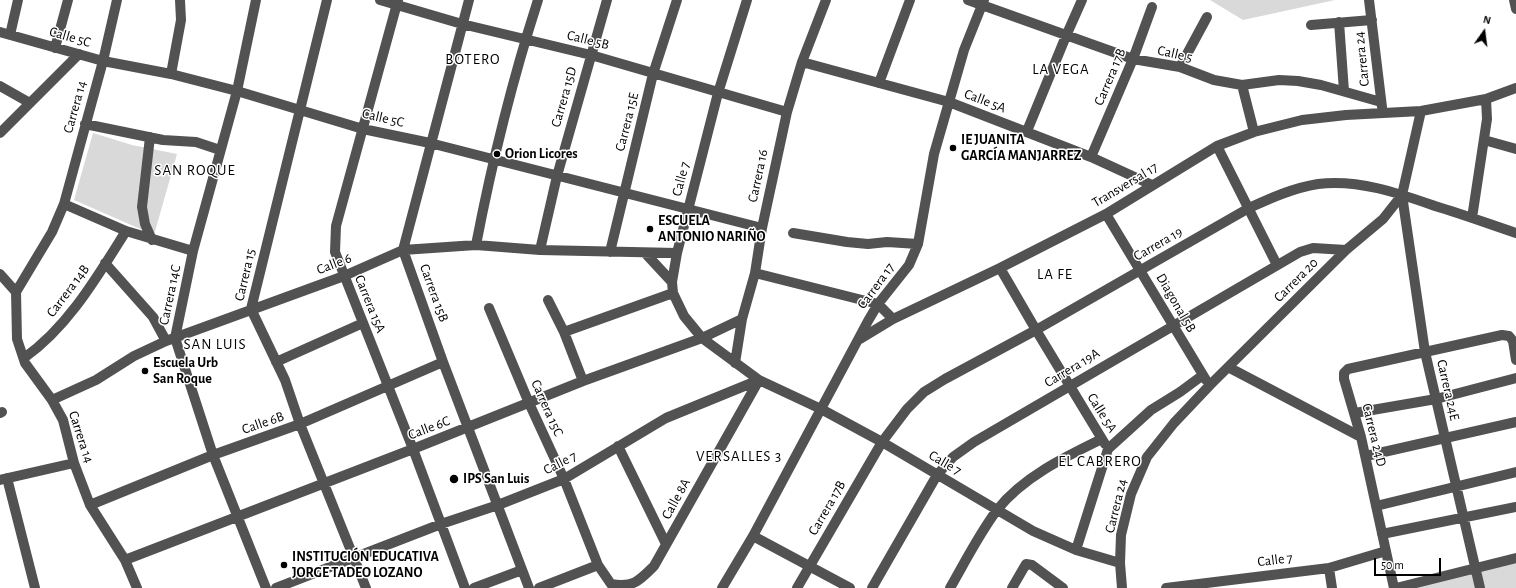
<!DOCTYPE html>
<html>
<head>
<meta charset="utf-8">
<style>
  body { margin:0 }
  #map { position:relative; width:1516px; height:588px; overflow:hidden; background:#fff; font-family:"Alegreya Sans",sans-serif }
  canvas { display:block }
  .north { position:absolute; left:1464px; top:12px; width:40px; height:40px; -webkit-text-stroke:3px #fff; paint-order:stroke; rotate:14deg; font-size:11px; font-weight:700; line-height:16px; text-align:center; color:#000 }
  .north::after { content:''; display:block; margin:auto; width:14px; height:18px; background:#000; clip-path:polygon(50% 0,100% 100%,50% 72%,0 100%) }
  .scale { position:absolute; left:1374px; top:558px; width:67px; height:18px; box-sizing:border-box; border:2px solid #000; border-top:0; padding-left:5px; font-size:12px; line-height:14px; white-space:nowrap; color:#000; -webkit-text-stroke:3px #fff; paint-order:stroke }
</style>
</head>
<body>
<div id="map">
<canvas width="1516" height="588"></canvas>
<div class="north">N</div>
<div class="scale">50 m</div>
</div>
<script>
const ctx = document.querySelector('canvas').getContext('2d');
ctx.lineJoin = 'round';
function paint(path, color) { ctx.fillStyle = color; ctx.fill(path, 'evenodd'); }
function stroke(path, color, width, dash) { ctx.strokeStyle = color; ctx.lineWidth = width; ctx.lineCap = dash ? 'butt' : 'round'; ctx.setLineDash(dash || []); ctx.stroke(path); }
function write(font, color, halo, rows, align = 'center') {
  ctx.font = font + ' "Alegreya Sans",sans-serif'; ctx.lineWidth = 3; ctx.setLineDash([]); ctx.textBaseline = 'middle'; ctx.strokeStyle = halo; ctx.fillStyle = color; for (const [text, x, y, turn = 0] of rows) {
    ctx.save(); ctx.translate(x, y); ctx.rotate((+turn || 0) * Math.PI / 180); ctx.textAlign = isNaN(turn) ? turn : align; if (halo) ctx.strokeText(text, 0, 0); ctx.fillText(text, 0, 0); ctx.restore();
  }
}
paint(new Path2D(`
  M1210,0H1335L1243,20Z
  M93,133L132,145L177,154L154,235L74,200Z
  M1516,558V588H1396Z`), '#d9d9d9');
stroke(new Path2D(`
  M117,0L103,61L64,204L52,232L16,292L17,339L25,363L52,400L63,420L74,463L90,505L125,560L137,588
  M256,0L237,91L193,251L175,338L213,455L266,588
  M327,0L251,309L285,380L300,424L366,588
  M380,0L462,24L591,55L787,112
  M398,0L336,226L335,252L413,449L465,588
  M469,0L403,250L443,362L529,588
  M747,0L718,93L677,253L672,282L673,293L684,316L702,338L759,380L821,409L882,442L1033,531L1076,550L1120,563
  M968,0L1133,59L1180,67L1214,80L1242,85L1279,80L1298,81L1321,85L1381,102
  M1369,0L1382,107
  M1514,0L1516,9
  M1339,22L1344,91
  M1311,25L1372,20
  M0,32L103,61L171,74L237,91L363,129L430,143L762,228
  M10,35L18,0
  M55,48L68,0
  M802,62L949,102L1091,157L1152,185
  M1180,67L1207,17
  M171,74L181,20L180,0
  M879,83L910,0
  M1242,85L1254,132
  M0,86L30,103
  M1421,111L1402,195L1425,352L1480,588
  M85,124L163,140L196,142L220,150
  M1027,131L1066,36L1082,0
  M0,133L79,54
  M150,137L142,207L145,224L152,240
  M1484,140L1516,149
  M1217,146L1277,265
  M1091,157L1133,59L1152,7
  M64,204L126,231L193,251
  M1106,214L1206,380
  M1472,218L1487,119L1486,99
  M793,233L847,242L868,244L887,242L918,244
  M476,245C492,162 512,81 538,0
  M540,250L557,176L607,0
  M610,252L653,74L677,0
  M646,254L672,282
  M105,263L153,317L166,341
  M1000,268L1036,330L1105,444
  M755,273L878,304L893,319
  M0,274L16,292
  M548,300L564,332L583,381
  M489,308L529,403L564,479L598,565L611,584C633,588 639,581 654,566L759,380
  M564,332L673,293
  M860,339L893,319L1000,268L1106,214L1217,146L1254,132L1302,120L1346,115L1421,111L1486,99L1516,88
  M24,358C68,327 97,277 126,231
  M276,362L363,323
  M735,363L742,319L755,273L762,228L787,112L802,62L826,0
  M1228,367L1361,437
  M52,400L96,380L134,356L166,341L344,276L403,250L476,245L540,250L677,253
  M0,413L2,412
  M1355,413L1436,399L1516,378
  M618,446L666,544
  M1366,456L1516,422
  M7,478L35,588
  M0,480L74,463
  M90,505L213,455L300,424L443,362
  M1376,506L1516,472
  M1382,534L1516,507
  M753,536L850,588
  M1076,550L1108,449L1151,410L1180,392L1203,375
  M125,560L413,449L583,381L702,338L742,319
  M1329,568L1332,588
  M276,588L441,524L498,505L564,479L666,418L759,380
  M474,588L522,570
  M539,588L598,565
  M722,588L753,536L868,321L878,304L909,265L918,244L934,154L964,50L984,0
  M797,588L882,442L907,409L924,392L945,379L1036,330L1249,208C1271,198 1293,188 1318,184C1358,179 1398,193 1435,206C1462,214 1489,224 1516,233
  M872,588L937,475L953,457L974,442L1300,252L1313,248L1346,250
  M950,588C965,562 979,534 997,510C1023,477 1065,457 1102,439
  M1012,588L1026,564L1032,565L1063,588
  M1122,588L1120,563L1121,535L1131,494L1147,457L1174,423L1210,385L1346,250L1383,219L1402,195
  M1166,588L1329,568L1386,551
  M1394,588L1361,437L1344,379V373L1348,369L1502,335L1509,336L1513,341L1516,360
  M1396,588L1516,558`), '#525252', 10);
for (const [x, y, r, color] of [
  [953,148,4,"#000"],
  [497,154,4,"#000"],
  [650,229,4,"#000"],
  [145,371,4,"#000"],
  [454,479,5,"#000"],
  [284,565,4,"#000"]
]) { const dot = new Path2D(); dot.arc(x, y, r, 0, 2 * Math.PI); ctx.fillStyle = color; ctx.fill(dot); stroke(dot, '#fff', 1.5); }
write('14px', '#000', '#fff', [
  ["Calle 5C",70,37,16],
  ["Calle 5B",588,40,14],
  ["Calle 5",1175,54,13],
  ["Carrera 24",1362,59,-96],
  ["Carrera 17B",1110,77,-67],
  ["Carrera 15D",564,97,-74],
  ["Calle 5A",985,101,21],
  ["Carrera 14",75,107,-74],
  ["Calle 5C",383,118,13],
  ["Carrera 15E",627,122,-76],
  ["Carrera 16",758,176,-78],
  ["Calle 7",681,179,-75],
  ["Transversal 17",1125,185,-31],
  ["Carrera 19",1158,244,-30],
  ["Calle 6",334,264,-21],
  ["Carrera 15",245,275,-77],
  ["Carrera 20",1296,280,-45],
  ["Carrera 17",876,286,-54],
  ["Carrera 14B",68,291,-53],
  ["Carrera 15B",434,293,70],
  ["Carrera 14C",170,295,-78],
  ["Diagonal 5B",1176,303,60],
  ["Carrera 15A",370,304,68],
  ["Carrera 19A",1072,368,-31],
  ["Carrera 24E",1448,390,77],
  ["Carrera 15C",547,408,66],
  ["Calle 5A",1102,413,58],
  ["Calle 6B",263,423,-19],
  ["Calle 6C",429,428,-21],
  ["Carrera 24D",1374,435,76],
  ["Carrera 14",81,437,72],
  ["Calle 7",560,463,-27],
  ["Calle 7",945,463,30],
  ["Calle 8A",676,499,-61],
  ["Carrera 24",1116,506,-76],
  ["Carrera 17B",827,508,-60],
  ["Calle 7",1275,560,-7]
]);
write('bold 14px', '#000', '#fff', [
  ["IE JUANITA",961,140],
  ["GARCÍA MANJARREZ",961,156],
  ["Orion Licores",505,154],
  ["ESCUELA",658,221],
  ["ANTONIO NARIÑO",658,237],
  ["Escuela Urb",153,363],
  ["San Roque",153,379],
  ["IPS San Luis",463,479],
  ["INSTITUCIÓN EDUCATIVA",292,557],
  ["JORGE TADEO LOZANO",292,573]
], 'left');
ctx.letterSpacing = '1px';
write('15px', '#000', '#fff', [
  ["BOTERO",473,59],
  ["LA VEGA",1061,69],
  ["SAN ROQUE",195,170],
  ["LA FE",1055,274],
  ["SAN LUIS",215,344],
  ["VERSALLES 3",739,456],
  ["EL CABRERO",1100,461]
]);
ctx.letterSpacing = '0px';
</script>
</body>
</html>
